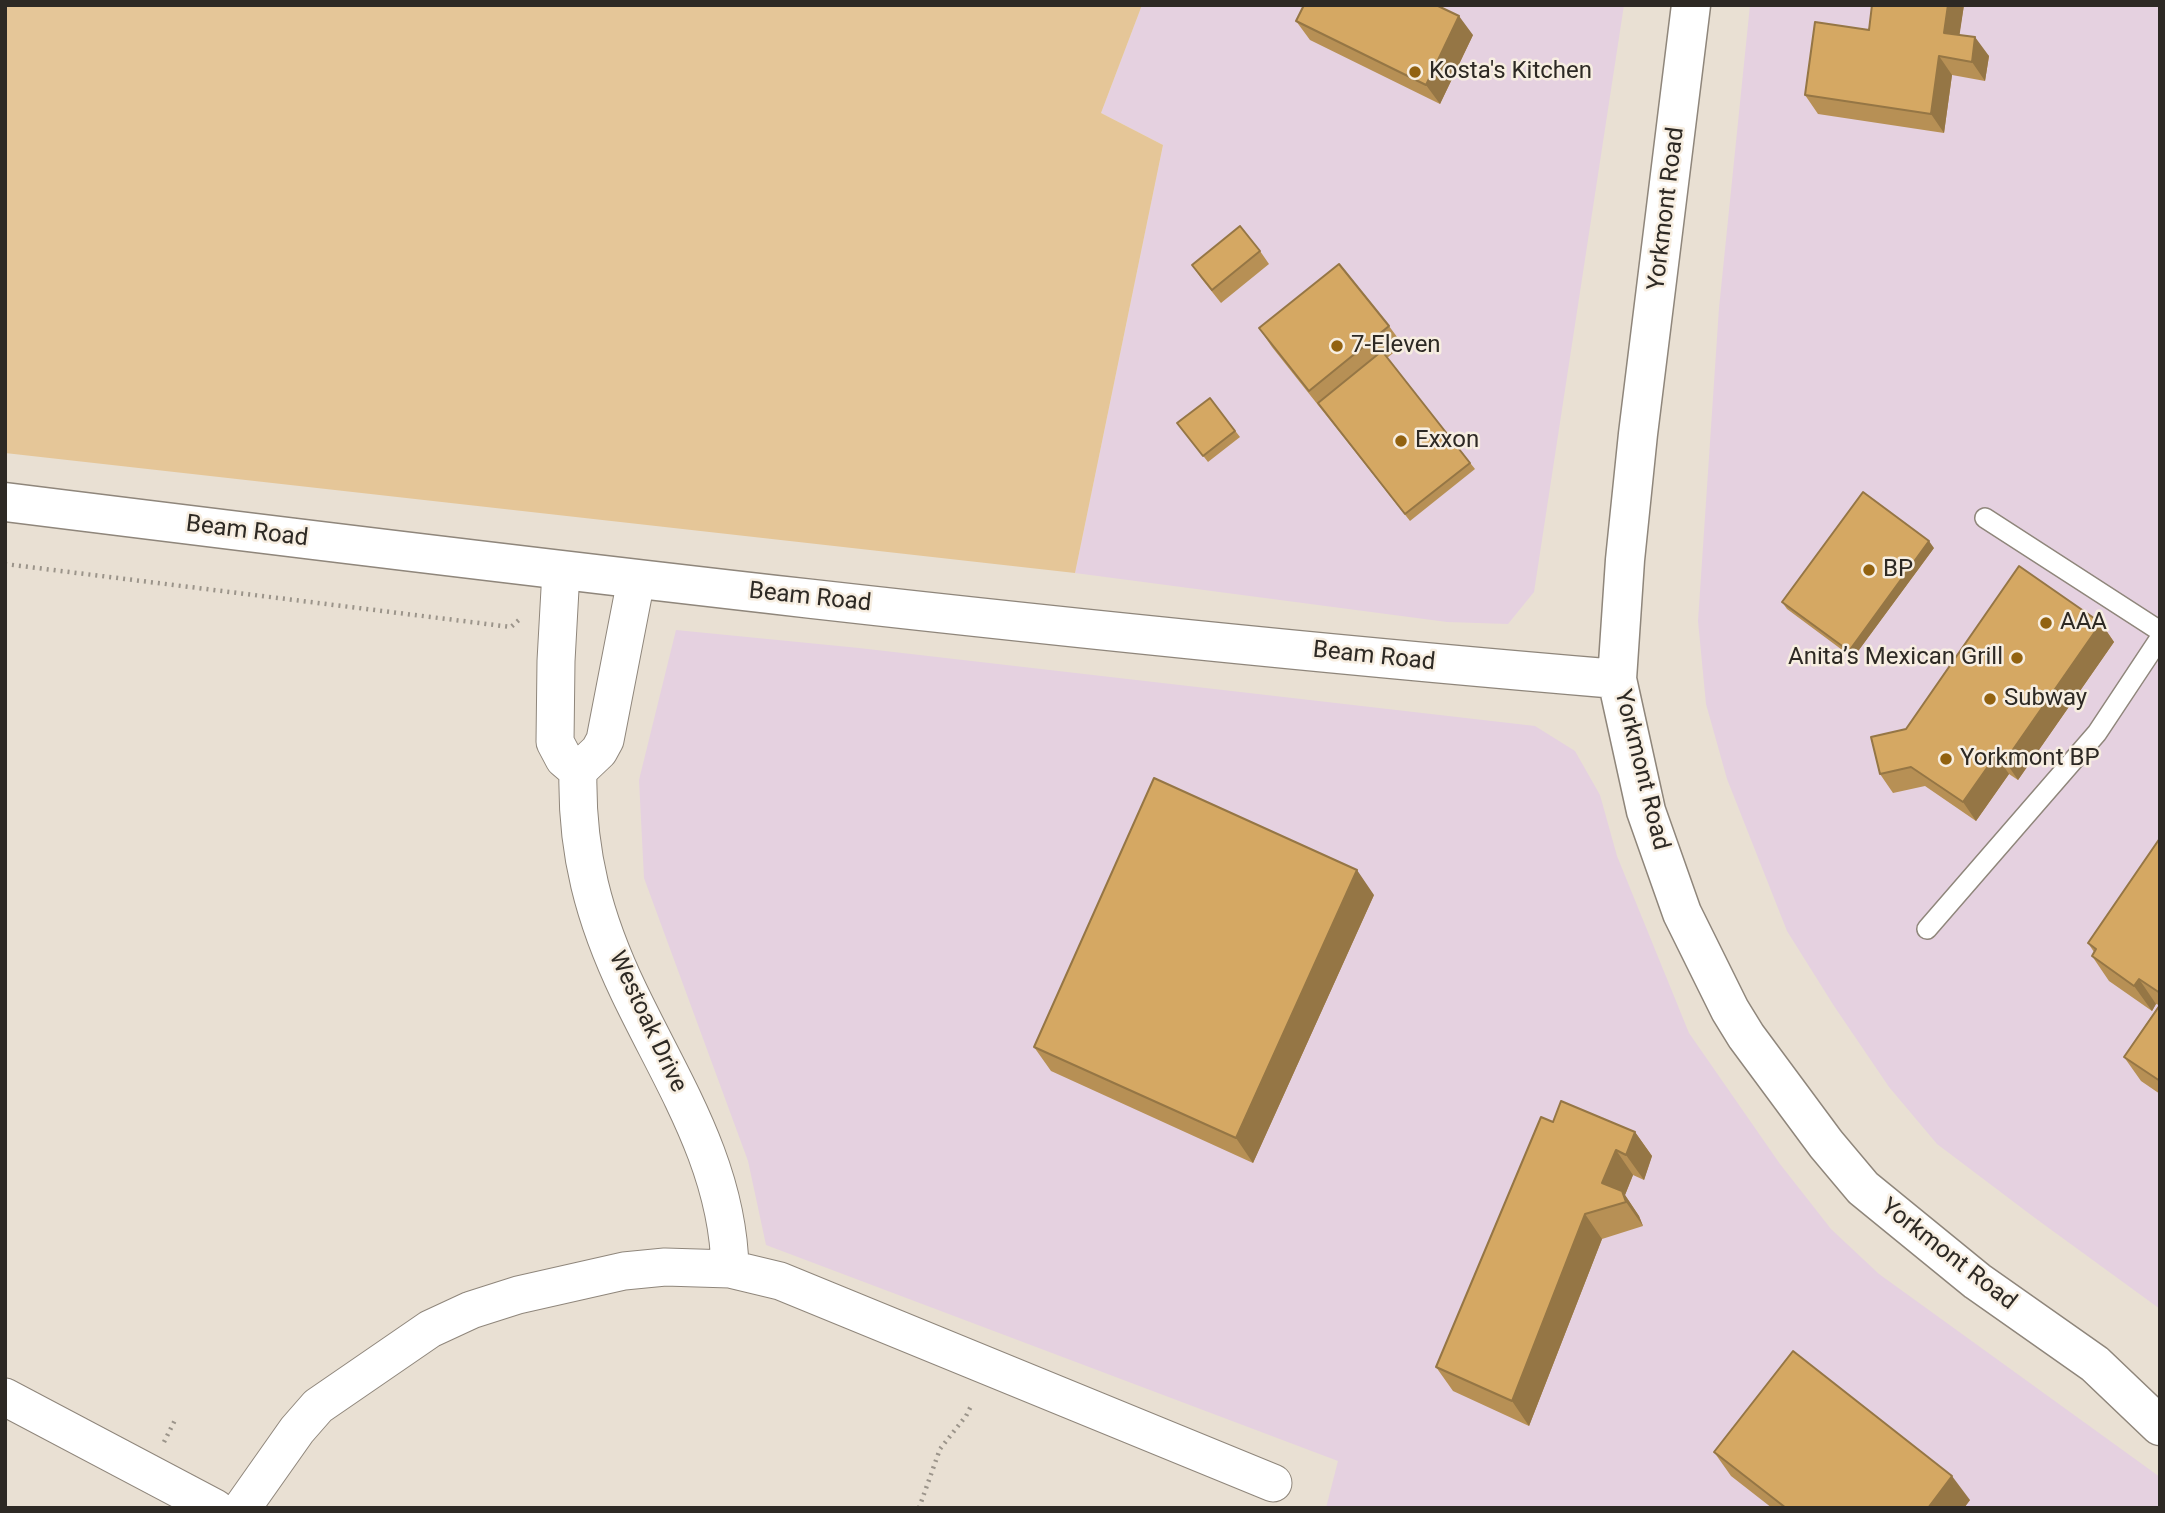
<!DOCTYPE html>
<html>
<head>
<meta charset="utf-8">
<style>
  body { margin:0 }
  #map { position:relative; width:2165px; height:1513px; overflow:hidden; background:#e9e0d3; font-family:Roboto,sans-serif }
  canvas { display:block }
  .frame { position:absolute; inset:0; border:7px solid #2d2924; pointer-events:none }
</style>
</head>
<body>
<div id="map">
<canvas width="2165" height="1513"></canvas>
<div class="frame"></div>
</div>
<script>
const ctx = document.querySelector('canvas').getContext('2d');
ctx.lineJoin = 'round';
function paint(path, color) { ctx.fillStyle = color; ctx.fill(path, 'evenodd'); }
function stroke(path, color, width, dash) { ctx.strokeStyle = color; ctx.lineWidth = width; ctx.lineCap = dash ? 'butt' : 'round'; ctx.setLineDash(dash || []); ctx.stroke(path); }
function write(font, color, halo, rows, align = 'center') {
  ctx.font = font + ' Roboto,sans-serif'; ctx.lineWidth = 5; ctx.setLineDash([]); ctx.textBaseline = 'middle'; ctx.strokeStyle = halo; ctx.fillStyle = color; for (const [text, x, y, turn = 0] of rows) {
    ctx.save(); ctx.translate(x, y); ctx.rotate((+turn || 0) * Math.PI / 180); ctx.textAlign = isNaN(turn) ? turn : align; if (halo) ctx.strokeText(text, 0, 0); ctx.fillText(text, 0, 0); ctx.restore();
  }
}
paint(new Path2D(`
  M1142,5H1624L1534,592L1508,624L1447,622L1075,573L1163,145L1101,113Z
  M1750,5H2160V1309L2035,1218L1937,1144L1889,1087L1834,1006L1787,931L1727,779L1706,704L1698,621L1719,308Z
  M676,630L859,648L1535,726L1575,751L1600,795L1617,856L1689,1033L1780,1164L1831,1229L1879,1274L2160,1477V1508H1326L1338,1461L766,1245L748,1161L644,878L639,780Z`), '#e5d1e0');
paint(new Path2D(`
  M5,5H1142L1101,113L1163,145L1075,573L5,453Z`), '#e5c698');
const lane = new Path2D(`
  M1985,518L2160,631
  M1927,929L2097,733L2160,638`);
const street = new Path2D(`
  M561,571L556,661L555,742L564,759L578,771
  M636,580L605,740L599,751L578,771C576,852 594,919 629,992C672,1082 728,1165 730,1269
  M5,1397L215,1508
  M242,1508L297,1430L318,1406L430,1329L471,1310L518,1295L624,1271L665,1267L730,1269L780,1281L1273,1483`);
const secondary = new Path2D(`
  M1691,5L1638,434L1625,560L1617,679L1646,811L1682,913L1730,1010L1746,1036L1826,1144L1863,1188L1977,1281L2095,1364L2160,1426
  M5,502C542,569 1079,634 1617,679`);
stroke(lane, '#8f867b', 22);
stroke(street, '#8f867b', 39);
stroke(secondary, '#8f867b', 41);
stroke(new Path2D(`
  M5,564L511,627L520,619
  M164,1442L175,1420
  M919,1508L940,1449L966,1416L971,1406`), '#9b948a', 4.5, [2, 5]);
stroke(lane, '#fff', 19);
stroke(street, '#fff', 37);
stroke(secondary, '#fff', 38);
paint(new Path2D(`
  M1964,5L1959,35L1989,56L1985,81L1952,75L1944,133L1818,114L1805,95L1869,30Z
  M1296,21L1473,35L1440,104L1310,40Z
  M1260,251L1269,264L1221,303L1201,278L1192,265Z
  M1389,326L1403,345L1387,358L1475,469L1410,521L1272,347L1259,328Z
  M1210,398L1240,437L1208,462L1182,429Z
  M1934,548L1853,658L1787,609L1782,602Z
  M2101,623L2114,642L2018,780L2009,774L1976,821L1925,786L1893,793L1880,774L1906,729Z
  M2160,838V1094L2141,1081L2124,1057L2159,1005L2156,1004L2152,1011L2109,981L2092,956L2094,952L2088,943Z
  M1374,895L1253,1163L1051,1071L1034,1047Z
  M1553,1122L1635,1132L1652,1156L1644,1180L1633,1175L1625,1195L1639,1216L1643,1226L1602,1239L1529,1426L1453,1391L1436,1367Z
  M1714,1452L1970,1500L1964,1508H1772L1731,1476Z`), '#b79055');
paint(new Path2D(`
  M1948,5H1964L1957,52L1944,33Z
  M1459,16L1473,35L1440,104L1426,85Z
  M1975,37L1989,56L1985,81L1972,62Z
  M1939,56L1952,75L1944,133L1931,114Z
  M1929,541L1934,548L1853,658L1849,651Z
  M2101,623L2114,642L2018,780L2005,761Z
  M1996,755L2009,774L1976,821L1963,802Z
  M1357,870L1374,895L1253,1163L1236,1138Z
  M2139,979L2156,1004L2152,1011L2134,986Z
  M1635,1132L1652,1156L1644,1180L1626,1155Z
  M1616,1150L1633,1175L1625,1195L1639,1216L1643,1226L1626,1202L1602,1183Z
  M1585,1214L1602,1239L1529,1426L1512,1401Z
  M1952,1476L1970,1500L1964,1508H1928Z`), '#957645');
const building = new Path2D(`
  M1304,5H1436L1459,16L1426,85L1296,21Z
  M1872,5H1948L1944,33L1975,37L1972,62L1939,56L1931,114L1805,95L1815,22L1869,30Z
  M1240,226L1260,251L1212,290L1192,265Z
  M1339,264L1389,326L1309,391L1259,328Z
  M1382,351L1470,463L1405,514L1318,403Z
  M1210,398L1235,431L1203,456L1177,423Z
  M1863,492L1929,541L1849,651L1782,602Z
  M2019,566L2101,623L2005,761L1996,755L1963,802L1911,767L1880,774L1871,737L1906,729Z
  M1154,778L1357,870L1236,1138L1034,1047Z
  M2160,838V993L2139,979L2134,986L2092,956L2096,949L2088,943Z
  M2160,1005V1081L2124,1057Z
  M1561,1101L1635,1132L1626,1155L1616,1150L1602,1183L1622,1191L1626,1202L1585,1214L1512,1401L1436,1367L1541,1117L1553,1122Z
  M1793,1351L1952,1476L1928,1508H1786L1714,1452Z`);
paint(building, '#d5a863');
stroke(building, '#957645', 2);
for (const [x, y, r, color] of [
  [1415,72,7,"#926210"],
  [1337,346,7,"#926210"],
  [1401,441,7,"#926210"],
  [1869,570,7,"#926210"],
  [2046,623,7,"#926210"],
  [2017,658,7,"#926210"],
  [1990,699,7,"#926210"],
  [1946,759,7,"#926210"]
]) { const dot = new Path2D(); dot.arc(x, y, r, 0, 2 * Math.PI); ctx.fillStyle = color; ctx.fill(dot); stroke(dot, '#f7eee1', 2.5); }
write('24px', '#2d2924', '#f7eee1', [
  ["Kosta's Kitchen",1429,72],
  ["7-Eleven",1351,346],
  ["Exxon",1415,441],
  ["BP",1883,570],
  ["AAA",2060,623],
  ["Anita’s Mexican Grill",2003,658,"right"],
  ["Subway",2004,699],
  ["Yorkmont BP",1960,759]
], 'left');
write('24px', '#2d2924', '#f7eee1', [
  ["Yorkmont Road",1667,209,-83],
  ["Beam Road",247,532,7],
  ["Beam Road",810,598,6],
  ["Beam Road",1374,657,6],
  ["Yorkmont Road",1641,770,76],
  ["Westoak Drive",647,1022,65],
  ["Yorkmont Road",1948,1255,38]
]);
</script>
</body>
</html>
